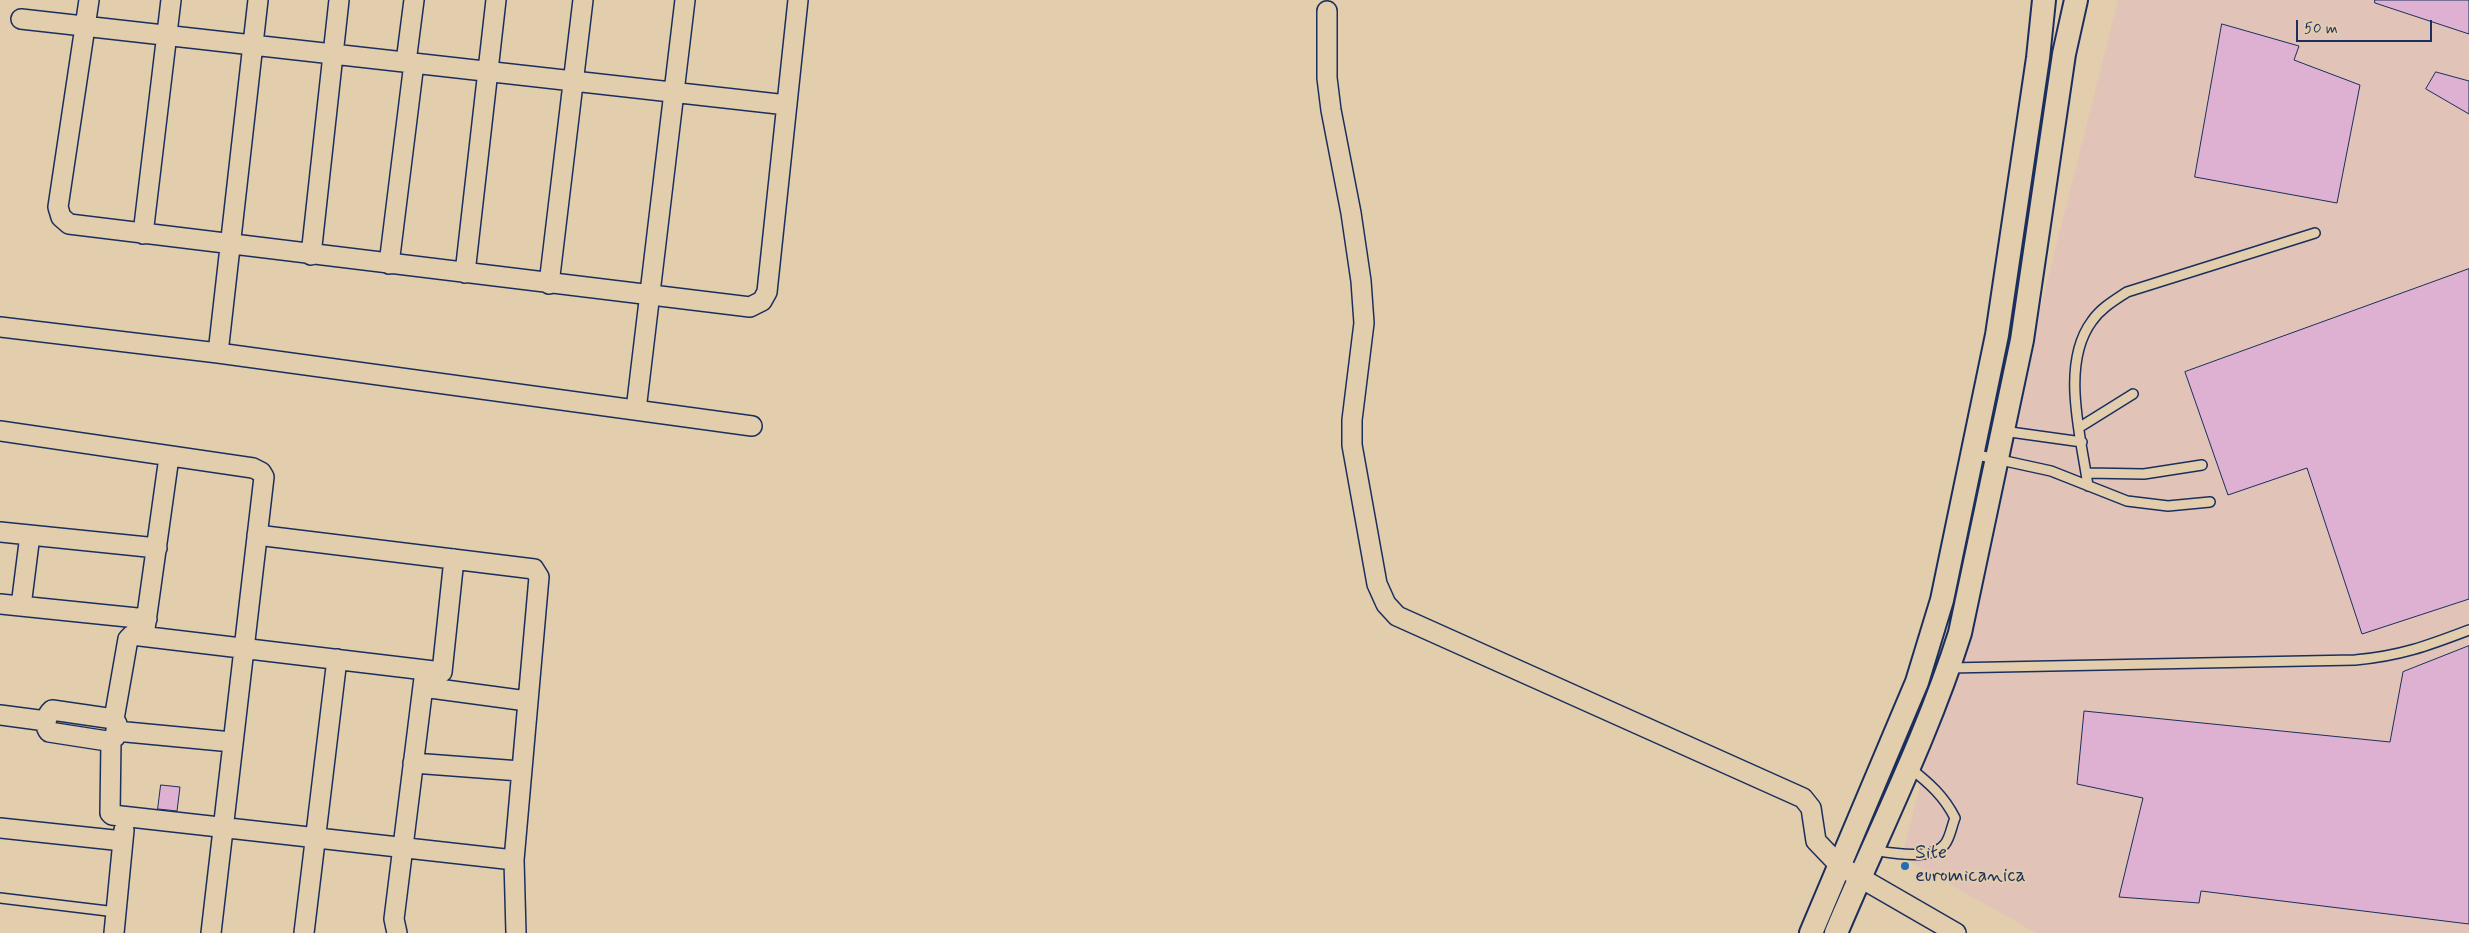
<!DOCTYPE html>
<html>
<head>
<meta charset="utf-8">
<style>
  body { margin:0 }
  #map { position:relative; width:2469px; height:933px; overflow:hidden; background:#e2cdac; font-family:Mynerve,sans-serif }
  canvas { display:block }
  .scale { position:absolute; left:2296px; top:20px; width:136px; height:22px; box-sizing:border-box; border:2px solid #1b2f5e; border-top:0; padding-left:6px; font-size:15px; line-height:18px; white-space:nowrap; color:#1b2f5e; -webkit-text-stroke:4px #e2cdac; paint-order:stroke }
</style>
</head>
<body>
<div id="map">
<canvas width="2469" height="933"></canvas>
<div class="scale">50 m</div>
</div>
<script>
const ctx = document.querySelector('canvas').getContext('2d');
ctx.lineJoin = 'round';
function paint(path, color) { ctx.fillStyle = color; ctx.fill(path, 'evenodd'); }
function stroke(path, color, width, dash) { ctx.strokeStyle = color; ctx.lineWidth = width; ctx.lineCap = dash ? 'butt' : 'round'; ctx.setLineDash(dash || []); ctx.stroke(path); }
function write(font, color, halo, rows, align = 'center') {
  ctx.font = font + ' Mynerve,sans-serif'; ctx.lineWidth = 4; ctx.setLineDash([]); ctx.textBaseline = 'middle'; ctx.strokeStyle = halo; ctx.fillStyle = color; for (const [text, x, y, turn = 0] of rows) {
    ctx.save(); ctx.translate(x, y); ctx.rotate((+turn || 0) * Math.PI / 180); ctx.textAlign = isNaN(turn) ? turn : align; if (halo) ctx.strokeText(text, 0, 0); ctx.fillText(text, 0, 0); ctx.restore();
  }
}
paint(new Path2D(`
  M2118,0H2469V933H2036L1902,857Z`), '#e1c4b7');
const building = new Path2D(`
  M2375,0H2469V34L2375,3Z
  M2222,24L2299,46L2294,60L2360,85L2337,203L2195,177Z
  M2436,72L2469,81V114L2426,89Z
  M2469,269V599L2362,634L2307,468L2228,495L2185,372Z
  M2469,646V924L2201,891L2199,903L2119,897L2143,798L2077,784L2084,711L2390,742L2403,672Z
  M161,785L180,787L177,811L158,809Z`);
paint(building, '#deb0d2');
stroke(building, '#1b2f5e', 1);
const service = new Path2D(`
  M2080,427L2133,394
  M2003,431L2082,442
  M1973,454L2051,471L2127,501L2168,506L2210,502
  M2086,473L2144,474L2202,465
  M2088,486C2081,436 2060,364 2092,321C2101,308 2115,300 2127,292L2315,233
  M1949,668L2355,660C2400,656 2427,646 2469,630
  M1872,850C1891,853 1932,861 1945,844C1950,838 1952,825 1955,818C1944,796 1929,783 1910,768
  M0,898L116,912`);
const minor = new Path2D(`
  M89,0L58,207L61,217L69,224L750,307L762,301L767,292L798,0
  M1327,11V78L1331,110L1351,213L1361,281L1364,323L1352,420V445L1377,584L1386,604L1397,616L1803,798L1811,808L1816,841L1840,866L1956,933
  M21,19L787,105
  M406,62L414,0
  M143,234L171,0
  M311,255L339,0
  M389,264L414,63
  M465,273L496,0
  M549,284L583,0
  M0,327L218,353L752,426
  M218,353L258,0
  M636,410L685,0
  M0,431L253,468L261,472L264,477L211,933
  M0,532L157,548
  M257,535L534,569L539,577L514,860L516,933
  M0,604L147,619
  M21,606L30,535
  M144,636L169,457
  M423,687L527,701
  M52,710L114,719L117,724L115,737L107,741L49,732C44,726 46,715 52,710Z
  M0,715L46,721
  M114,719L128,639L132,635L442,672L454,559
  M116,731L232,742
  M111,741L110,813L112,815L514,860
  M413,763L520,771
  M0,828L123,841
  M114,933L124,830
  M304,933L337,659
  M397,933L394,919L425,670`);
const tertiary = new Path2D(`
  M1811,933L1917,682L1942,600L1997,335L2038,58L2044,0
  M1836,933C1878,833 1927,737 1960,633L2022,340L2064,54L2076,0`);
stroke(service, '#1b2f5e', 12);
stroke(minor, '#1b2f5e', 22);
stroke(tertiary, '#1b2f5e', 26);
stroke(service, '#e2cdac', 9);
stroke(minor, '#e2cdac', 19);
stroke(tertiary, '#e2cdac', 22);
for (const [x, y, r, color] of [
  [1905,866,5,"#1f6fb2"]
]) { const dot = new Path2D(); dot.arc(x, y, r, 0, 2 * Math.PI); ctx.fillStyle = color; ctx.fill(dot); stroke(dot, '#e2cdac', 2); }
write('20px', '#1b2f5e', '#e2cdac', [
  ["Site",1915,854],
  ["euromicanica",1915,877]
], 'left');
</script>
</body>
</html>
